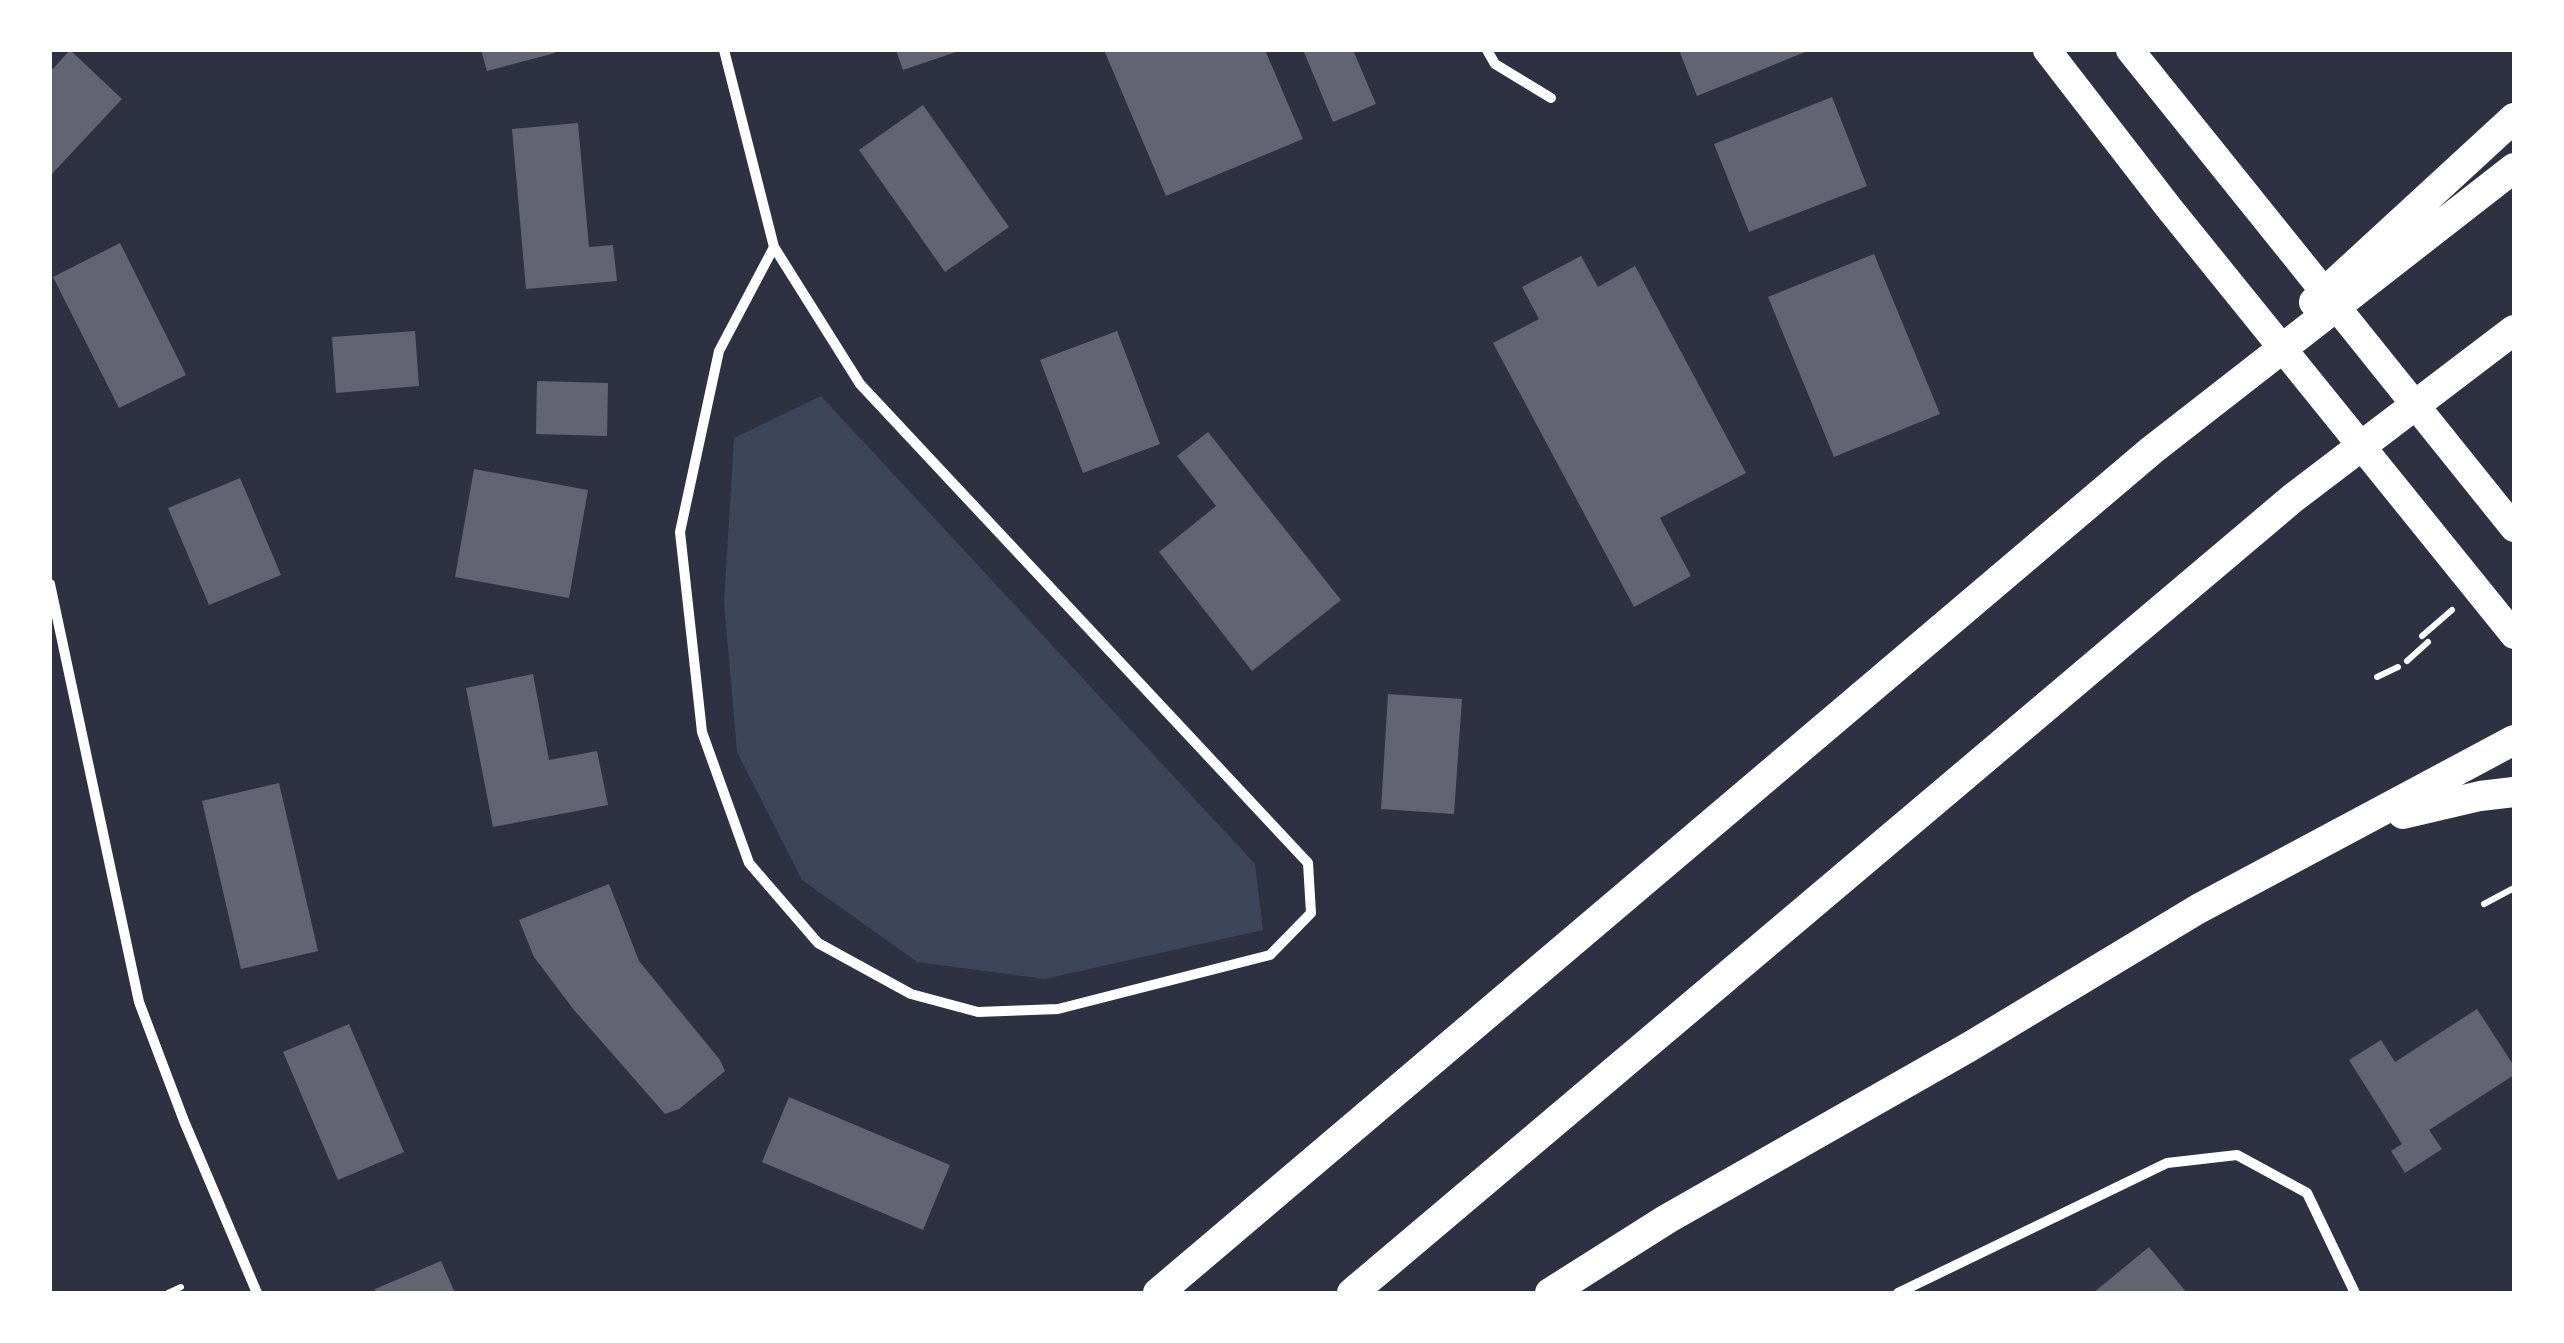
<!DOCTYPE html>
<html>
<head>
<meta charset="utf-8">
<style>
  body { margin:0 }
  #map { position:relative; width:2564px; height:1343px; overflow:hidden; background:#2d3142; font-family:"Roboto Condensed",sans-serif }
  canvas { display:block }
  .frame { position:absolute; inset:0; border:52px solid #fff; pointer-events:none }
</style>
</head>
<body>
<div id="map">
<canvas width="2564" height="1343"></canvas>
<div class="frame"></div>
</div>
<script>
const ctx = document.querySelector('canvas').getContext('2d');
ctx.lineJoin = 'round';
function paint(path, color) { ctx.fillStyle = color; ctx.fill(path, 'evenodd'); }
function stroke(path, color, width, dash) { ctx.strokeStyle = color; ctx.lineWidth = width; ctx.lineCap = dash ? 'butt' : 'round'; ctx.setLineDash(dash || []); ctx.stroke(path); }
paint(new Path2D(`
  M821,396L1255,864L1263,930L1045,979L917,962L802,880L737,752L724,602L734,438Z`), '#3c4559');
paint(new Path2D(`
  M70,50L122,99L50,176V72Z
  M481,50H555V53L487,71Z
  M896,50H959V51L903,70Z
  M1104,50H1265L1303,139L1166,196Z
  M1303,50H1353L1376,104L1333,122Z
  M1679,50H1810L1697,96Z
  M1832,97L1867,186L1749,232L1714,144Z
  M923,105L1009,227L945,272L859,150Z
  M578,123L589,247L613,245L617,281L526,289L512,129Z
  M120,243L186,375L119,408L53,277Z
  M1874,254L1940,414L1834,457L1768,297Z
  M1581,256L1598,287L1635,266L1746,473L1660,518L1691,576L1634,607L1493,343L1539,319L1522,287Z
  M415,331L419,386L336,393L332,337Z
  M1117,331L1160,444L1083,473L1040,360Z
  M537,381L608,383L607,436L536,434Z
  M1208,432L1341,600L1252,671L1159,552L1216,506L1177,456Z
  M474,469L588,490L569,598L455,577Z
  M240,478L281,575L209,605L168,508Z
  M533,674L549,760L597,751L608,805L493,827L466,688Z
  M1388,694L1462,699L1454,814L1381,809Z
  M279,783L318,951L241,969L202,801Z
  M609,884L639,961L720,1060L725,1071L679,1109L665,1114L574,1010L534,957L519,920Z
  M2477,1009L2514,1066V1075L2429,1130L2442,1149L2405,1173L2391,1151L2402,1144L2349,1060L2381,1040L2395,1062Z
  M349,1024L404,1152L338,1180L283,1052Z
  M789,1097L950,1165L923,1230L762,1162Z
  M2149,1247L2187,1293H2093Z
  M441,1261L455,1293H376L375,1289Z`), '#626471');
stroke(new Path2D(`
  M2422,636L2452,610
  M2407,661L2428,642
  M2377,677L2398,667
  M2484,904L2514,888
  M168,1293L181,1287`), '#fff', 6);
stroke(new Path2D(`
  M724,50L774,247
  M1487,50L1495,64L1551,98
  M774,247L860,384L1308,863L1311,913L1270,955L1058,1009L978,1012L911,994L818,943L749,863L702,732L680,532L719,351Z
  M50,584L139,1002L184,1121L257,1293
  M1898,1293L2167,1163L2237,1155L2307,1193L2355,1293`), '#fff', 10);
stroke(new Path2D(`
  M2047,50L2169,208L2514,635
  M2130,50L2514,528`), '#fff', 28);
stroke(new Path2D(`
  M2314,302L2514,118
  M2403,814L2480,796L2514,792
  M1158,1293L2152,450L2514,168
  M1352,1293L2293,498L2514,330
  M1550,1293L1667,1219L1969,1047L2198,909L2514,740`), '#fff', 30);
</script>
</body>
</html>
